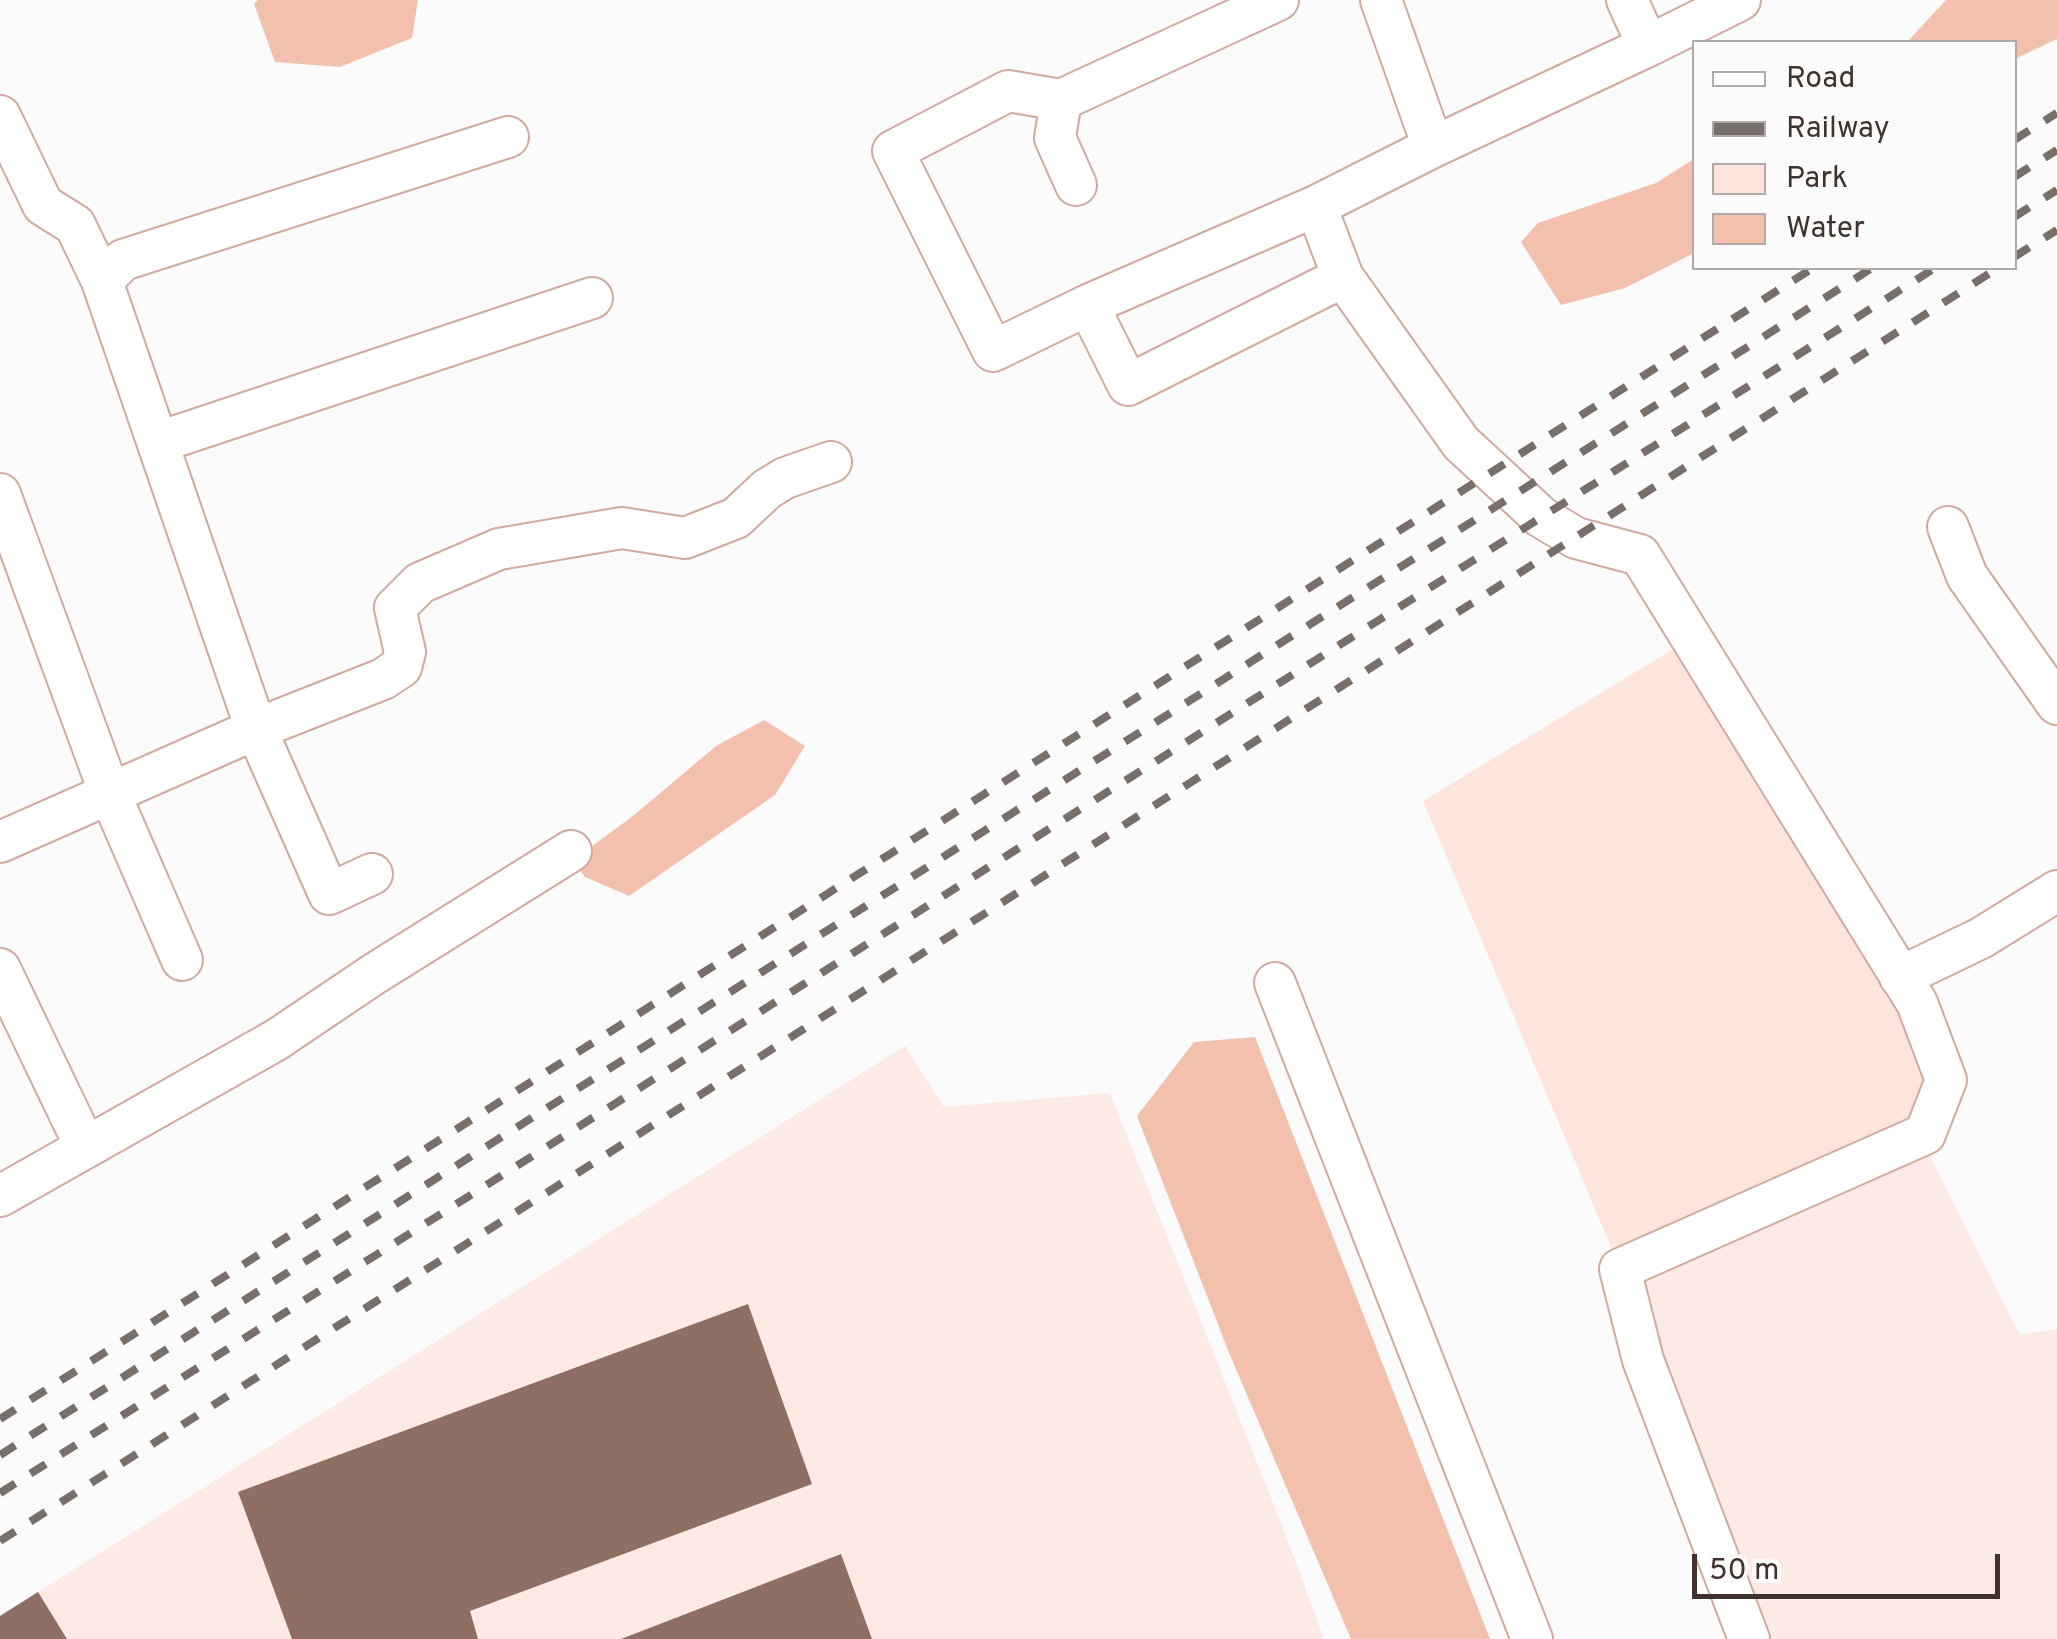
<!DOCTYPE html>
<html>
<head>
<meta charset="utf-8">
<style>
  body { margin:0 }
  #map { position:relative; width:2057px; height:1639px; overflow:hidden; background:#fbfbfb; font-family:Overpass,sans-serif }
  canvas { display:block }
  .legend { position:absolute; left:1692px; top:40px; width:325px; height:230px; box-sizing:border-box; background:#fbfbfb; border:2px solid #b0aba8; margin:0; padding:12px 18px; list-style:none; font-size:30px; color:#40322c }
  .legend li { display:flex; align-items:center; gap:20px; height:50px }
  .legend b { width:50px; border:2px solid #b0aba8 }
  .scale { position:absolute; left:1692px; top:1554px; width:308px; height:45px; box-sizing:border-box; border:5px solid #40322c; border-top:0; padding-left:12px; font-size:30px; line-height:35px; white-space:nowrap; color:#40322c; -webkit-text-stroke:8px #fbfbfb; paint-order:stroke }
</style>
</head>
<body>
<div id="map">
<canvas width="2057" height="1639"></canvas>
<ul class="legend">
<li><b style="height:12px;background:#fff"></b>Road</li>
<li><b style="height:12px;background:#786e6a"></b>Railway</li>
<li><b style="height:28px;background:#fde5dc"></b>Park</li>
<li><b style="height:28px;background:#f3c0ae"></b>Water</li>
</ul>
<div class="scale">50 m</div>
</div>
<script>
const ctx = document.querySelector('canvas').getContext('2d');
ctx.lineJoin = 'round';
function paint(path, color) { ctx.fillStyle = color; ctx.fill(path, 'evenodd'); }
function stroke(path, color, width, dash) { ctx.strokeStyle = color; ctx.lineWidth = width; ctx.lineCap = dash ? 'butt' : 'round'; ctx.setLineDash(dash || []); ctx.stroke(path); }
paint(new Path2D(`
  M905,1046L944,1107L1110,1093L1287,1538L1324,1639H0V1616Z
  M1924,1144L2020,1335L2057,1329V1639H1757L1632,1288Z`), '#fdeae4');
paint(new Path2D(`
  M1675,648L1895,1001L1932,1082L1915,1120L1617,1261L1423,801Z`), '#fde5dc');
paint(new Path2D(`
  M258,0H418L412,38L340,67L275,62L254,4Z
  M1946,0H2057V39L2015,59L2014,42H1907Z
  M1694,159V253L1625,288L1561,305L1521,242L1538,223L1656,183Z
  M764,720L805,746L775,795L629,896L585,877L573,860L633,816L716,746Z
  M1255,1037L1490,1639H1351L1230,1355L1137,1116L1194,1042Z`), '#f3c0ae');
paint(new Path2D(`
  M748,1304L812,1484L470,1611L478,1639H292L238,1492Z
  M841,1554L872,1639H621Z
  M38,1592L67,1639H0V1616Z`), '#8f6f63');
const street = new Path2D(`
  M1278,0L1061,100L1008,91L893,151L993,351L1088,305L1128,385L1343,277
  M1627,0L1648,46L1740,0
  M1061,100L1055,138L1076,185
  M0,116L43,205L75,225L102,281
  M1433,147L1648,46
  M1316,206L1343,277L1461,443L1541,517L1576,538L1640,555L1917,1003L1946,1080L1925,1134L1620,1269L1643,1360L1749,1639
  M1088,305L1316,206L1433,147L1381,0
  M159,442L592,298
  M0,494L110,794L182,960
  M1948,527L1967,576L2057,704
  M0,842L256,729L383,679L401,667L405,652L395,608L420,583L499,549L622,528L685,538L736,518L767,489L785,478L831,462
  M372,874L329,894L256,729L102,281L123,260L508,137
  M0,969L85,1146
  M1900,977L1981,938L2057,891
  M1275,983L1532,1639
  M0,1196L276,1040L374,974L571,851`);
stroke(street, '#ceab9e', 44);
stroke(street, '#fff', 40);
stroke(new Path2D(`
  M2014,140L2057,113
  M2014,177L2057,150
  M2014,217L2057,190
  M2014,257L2057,230
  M0,1419L1813,268
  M0,1455L1872,268
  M0,1493L1935,268
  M0,1541L1998,268`), '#786e6a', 8, [18, 18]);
</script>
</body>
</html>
